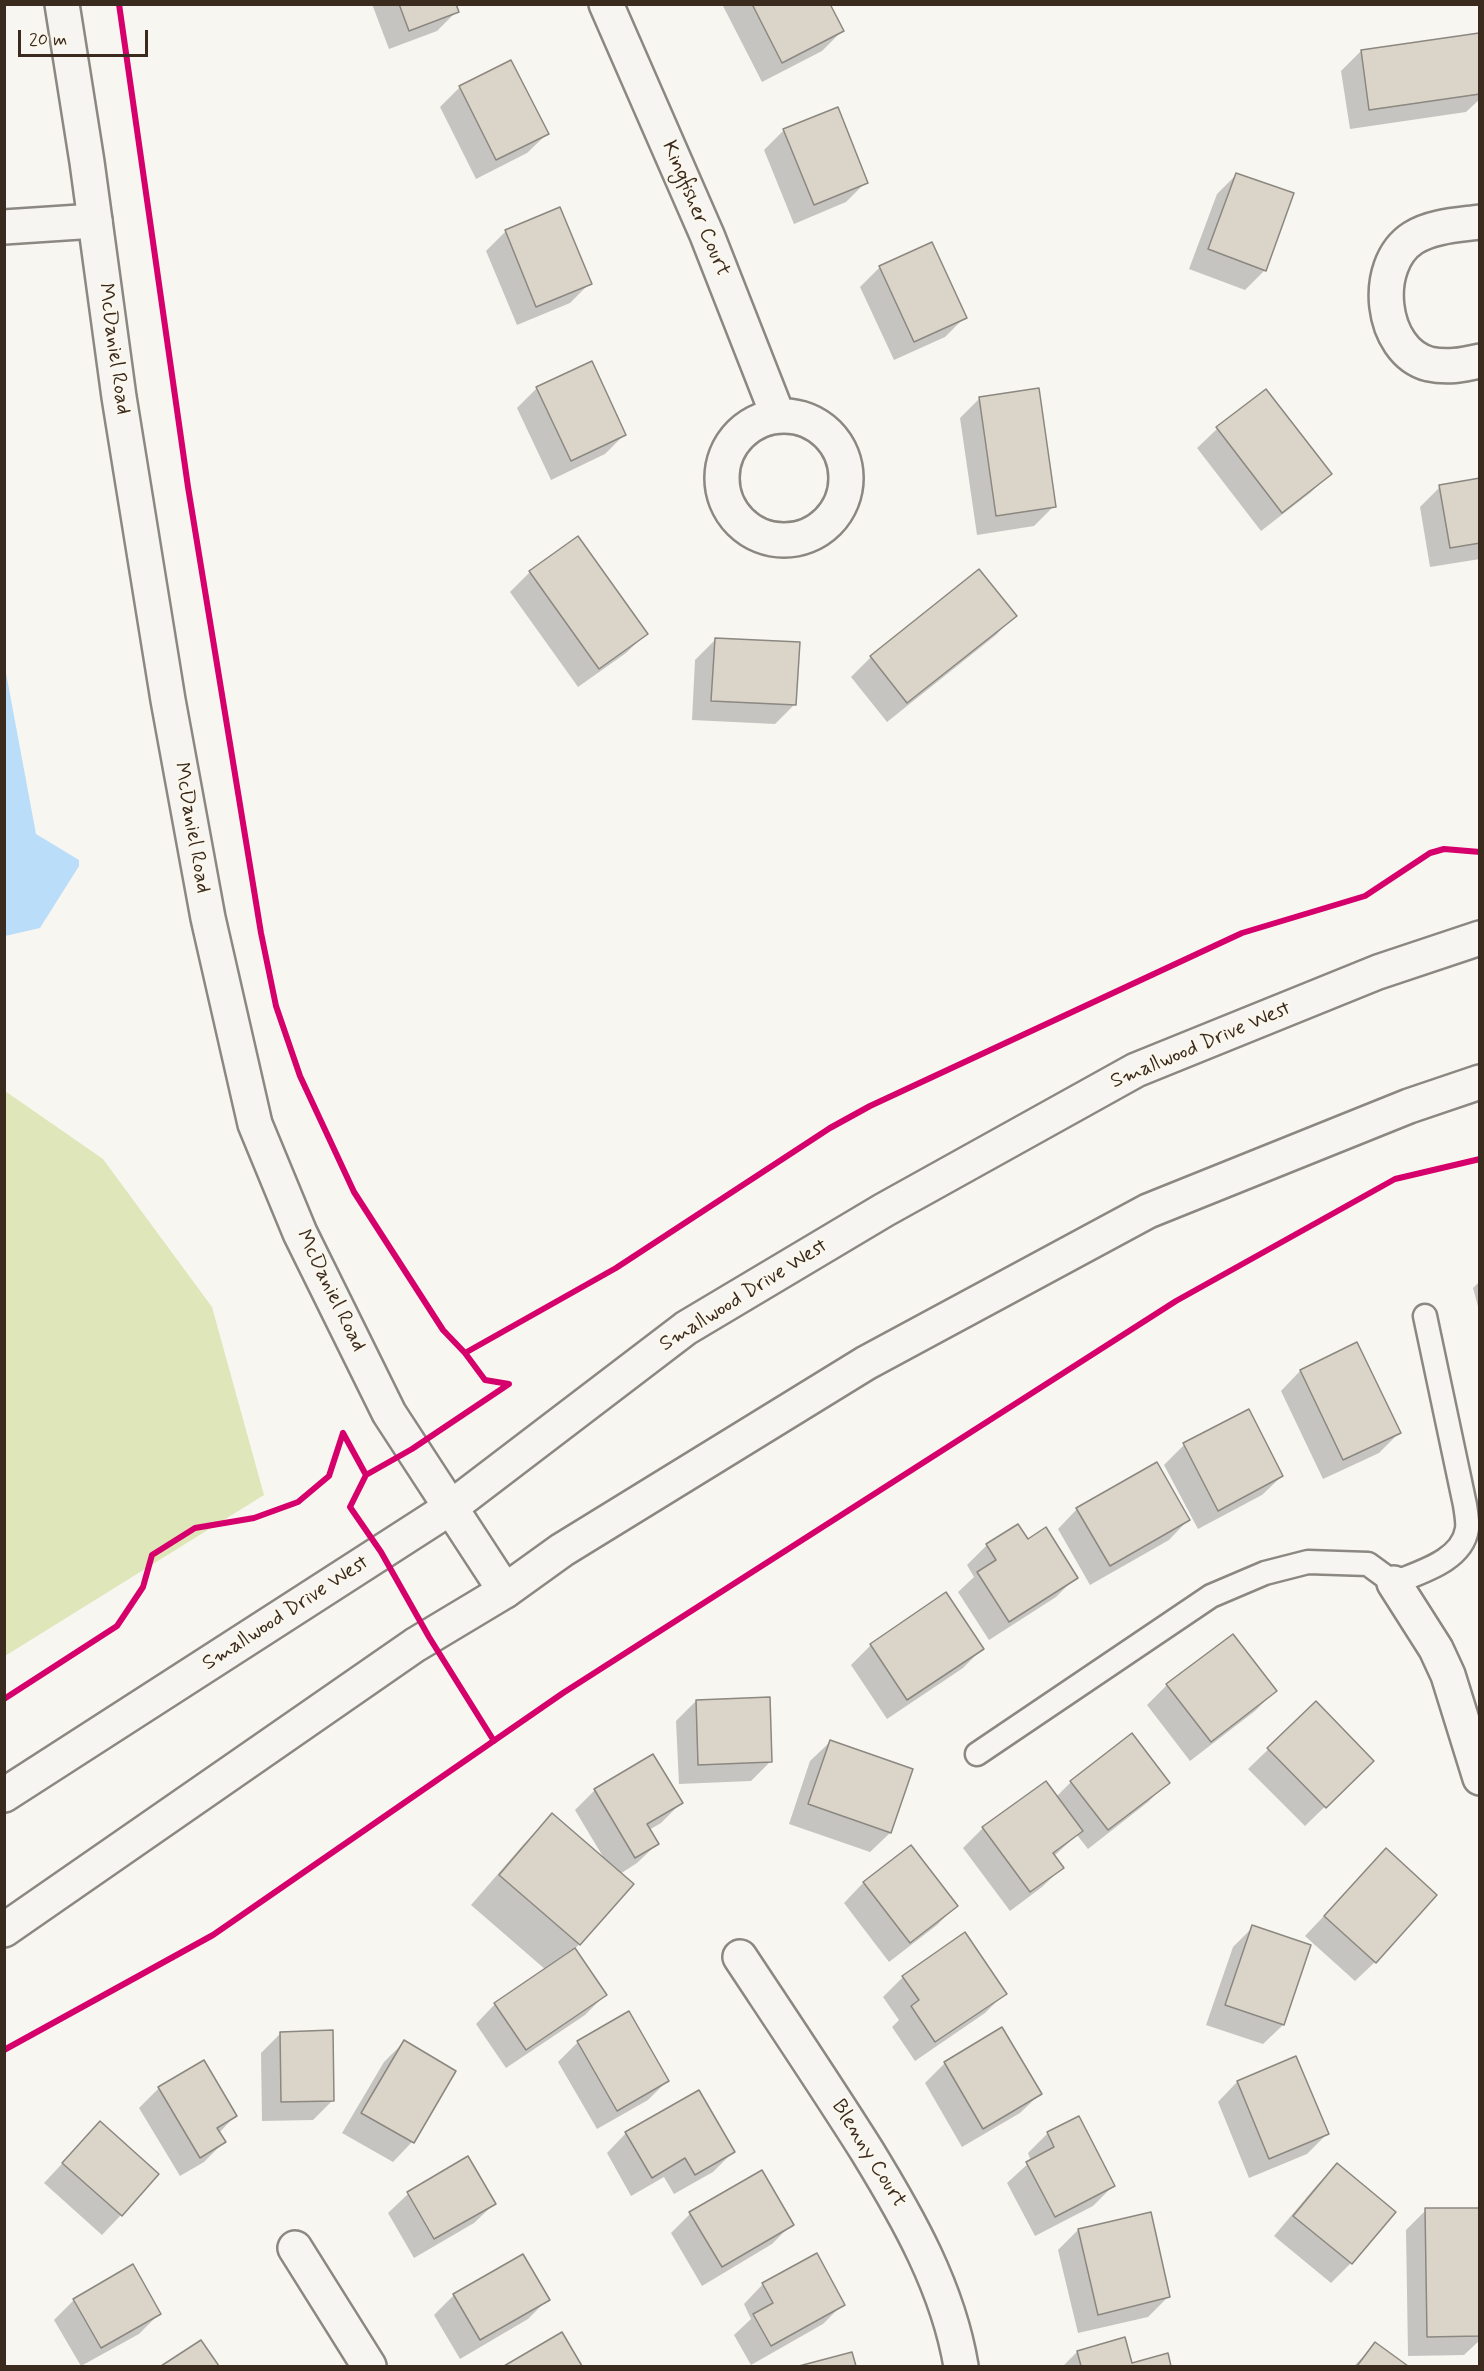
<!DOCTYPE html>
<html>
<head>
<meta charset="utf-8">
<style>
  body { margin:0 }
  #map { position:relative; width:1484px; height:2371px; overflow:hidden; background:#f8f6f0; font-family:Mynerve,sans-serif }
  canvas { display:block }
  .frame { position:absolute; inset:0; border:6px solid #3b2a1e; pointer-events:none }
  .scale { position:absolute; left:18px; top:30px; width:130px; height:27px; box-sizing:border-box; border:3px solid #3b2a1e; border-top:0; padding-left:8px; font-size:18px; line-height:21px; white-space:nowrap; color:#3b2a1e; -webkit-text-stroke:4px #fbf7ec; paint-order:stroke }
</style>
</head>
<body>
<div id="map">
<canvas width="1484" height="2371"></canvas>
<div class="frame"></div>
<div class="scale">20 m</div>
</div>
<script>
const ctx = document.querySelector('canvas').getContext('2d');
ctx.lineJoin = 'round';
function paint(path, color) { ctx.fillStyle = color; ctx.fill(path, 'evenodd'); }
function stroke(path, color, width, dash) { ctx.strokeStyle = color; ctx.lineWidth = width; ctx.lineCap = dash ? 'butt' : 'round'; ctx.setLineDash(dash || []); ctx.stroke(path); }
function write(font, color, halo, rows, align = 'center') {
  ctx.font = font + ' Mynerve,sans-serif'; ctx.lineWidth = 4.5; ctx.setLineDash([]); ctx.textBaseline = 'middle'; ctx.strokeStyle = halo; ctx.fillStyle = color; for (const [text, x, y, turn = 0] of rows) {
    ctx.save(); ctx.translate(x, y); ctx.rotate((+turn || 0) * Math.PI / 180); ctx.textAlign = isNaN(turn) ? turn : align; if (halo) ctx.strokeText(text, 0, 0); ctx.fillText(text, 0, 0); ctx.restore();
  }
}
paint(new Path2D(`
  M5,1091L103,1159L212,1307L264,1495L5,1656Z`), '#dfe7ba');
paint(new Path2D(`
  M4,662L36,834L79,860V866L40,928L5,936Z`), '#baddf9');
paint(new Path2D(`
  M372,4H454L457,11L437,31L389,49Z
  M722,4H829L842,31L822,51L762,82Z
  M1477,35L1480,99L1466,112L1350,129L1341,71L1361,51Z
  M460,87L547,134L527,153L476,179L440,107Z
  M784,130L866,182L846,202L794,224L764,150Z
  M1237,174L1265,270L1245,290L1189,269L1217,194Z
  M506,231L590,283L570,303L517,325L486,251Z
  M880,267L965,317L945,337L894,360L860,287Z
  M537,388L625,434L605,454L551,480L517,408Z
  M1266,391L1330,474L1310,493L1261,531L1197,448L1217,429Z
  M980,398L1054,506L1034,526L977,535L960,418Z
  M1480,480V559L1430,567L1420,507L1440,487Z
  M530,572L646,634L626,653L578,687L510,592Z
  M1015,615L996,635L887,722L851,677L871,657Z
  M715,640L795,704L775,724L692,720L695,660Z
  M1480,1281V1314L1473,1288Z
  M1356,1344L1399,1433L1379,1453L1323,1479L1281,1391L1300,1371Z
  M1248,1411L1282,1476L1262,1495L1198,1529L1164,1465L1184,1445Z
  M1077,1509L1188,1520L1169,1540L1090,1585L1058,1529Z
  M1018,1526L1028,1541L1076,1577L1056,1597L989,1640L958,1592L974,1577L967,1565L987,1545Z
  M946,1594L982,1649L963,1668L887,1719L851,1665L871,1645Z
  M1167,1685L1275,1691L1255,1711L1190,1761L1147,1705Z
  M696,1701L771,1761L751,1781L679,1784L676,1721Z
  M1316,1703L1372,1761L1305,1826L1248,1769Z
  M830,1742L890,1833L870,1852L789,1824L810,1761Z
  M1071,1782H1168L1148,1802L1088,1849L1077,1835L1054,1856L1062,1868L1042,1887L1010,1911L963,1848L983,1828L1056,1797Z
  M595,1790L681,1803L661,1823L649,1830L657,1844L637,1863L620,1874L632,1884L574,1950L605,1995L585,2015L506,2068L476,2024L495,2004L546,1970L471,1905L523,1845L552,1815L605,1860L575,1810Z
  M911,1847L956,1906L937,1925L889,1962L844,1903L863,1883Z
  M1386,1850L1375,1962L1355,1981L1305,1936Z
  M1253,1927L1309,1946L1283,2025L1263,2044L1206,2025L1233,1947Z
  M903,1977L1005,1993L985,2013L915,2061L892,2027L899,2020L883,1997Z
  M281,2033L333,2100L313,2120L262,2121L261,2053Z
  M404,2042L412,2142L393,2162L342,2133L384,2062Z
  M578,2042L668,2080L648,2100L597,2129L558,2062Z
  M1296,2058L1327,2134L1307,2154L1249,2178L1218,2102L1237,2082Z
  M945,2063L1040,2094L1020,2113L962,2147L925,2083Z
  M159,2088L235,2116L219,2133L224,2142L204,2162L180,2176L139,2108Z
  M100,2123L121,2215L102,2235L44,2183Z
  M626,2133L733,2152L713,2172L674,2194L664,2177L631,2196L607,2153Z
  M1048,2133L1113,2186L1093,2206L1035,2236L1007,2183L1031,2161L1028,2153Z
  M468,2158L494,2204L474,2223L414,2258L388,2213L408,2194Z
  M1337,2165L1394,2212L1351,2263L1331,2283L1274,2236L1317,2185Z
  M1480,2209V2340L1464,2355L1408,2356L1406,2230L1426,2210Z
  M690,2214L792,2224L772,2244L702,2286L671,2233Z
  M1078,2230L1168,2297L1148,2317L1078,2333L1058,2250Z
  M763,2284L843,2304L823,2324L751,2365L734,2335L751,2319L744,2304Z
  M454,2295L548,2299L528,2319L460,2359L434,2315Z
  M74,2300L159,2314L139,2334L81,2366L54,2320Z
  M561,2335L580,2366H507Z
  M1124,2339L1131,2365L1167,2355L1170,2366H1063L1077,2352Z
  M200,2342L217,2366H163Z
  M1376,2344L1405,2366H1354Z
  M851,2354L855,2366H804Z`), '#0003');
const building = new Path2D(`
  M399,4H456L459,12L409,31Z
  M752,4H830L844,31L782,63Z
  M1479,33L1480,94L1369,110L1361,50Z
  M511,60L549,134L496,160L459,86Z
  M838,107L868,183L814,205L783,129Z
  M1236,173L1294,193L1266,271L1208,249Z
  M560,207L592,284L536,307L505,230Z
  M932,242L967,318L914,342L879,266Z
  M592,361L626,435L571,461L536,387Z
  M1039,388L1056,507L996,516L979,397Z
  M1266,389L1332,474L1282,513L1216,427Z
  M1480,478V543L1450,548L1439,485Z
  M578,536L648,634L599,669L529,571Z
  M979,569L1017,616L907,703L870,656Z
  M715,638L800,642L796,705L711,701Z
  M1357,1342L1401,1433L1343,1460L1300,1370Z
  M1249,1409L1283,1476L1218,1511L1183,1443Z
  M1157,1462L1190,1520L1110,1566L1076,1508Z
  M1018,1524L1028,1539L1046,1527L1078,1578L1009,1622L977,1572L996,1560L986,1544Z
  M946,1592L984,1649L907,1700L870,1644Z
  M1233,1634L1277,1691L1211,1742L1166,1684Z
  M770,1697L772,1762L698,1765L696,1700Z
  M1316,1701L1374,1761L1326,1808L1267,1748Z
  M1132,1733L1170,1783L1108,1830L1070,1781Z
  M830,1740L913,1769L891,1833L808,1804Z
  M653,1754L683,1803L647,1824L659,1844L635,1858L594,1789Z
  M1046,1781L1083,1831L1053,1853L1064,1868L1030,1892L982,1827Z
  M552,1813L634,1884L580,1945L499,1875Z
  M911,1845L958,1906L910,1943L863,1882Z
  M1386,1848L1437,1895L1376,1963L1324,1916Z
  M1252,1925L1311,1945L1284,2025L1225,2005Z
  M965,1932L1007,1994L935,2042L911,2006L919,2000L902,1976Z
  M575,1948L607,1995L526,2050L494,2003Z
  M629,2011L669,2081L617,2111L577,2041Z
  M1002,2027L1042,2094L983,2129L944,2062Z
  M333,2030L334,2101L281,2102L280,2032Z
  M404,2040L456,2071L414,2143L361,2113Z
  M1296,2056L1329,2134L1269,2159L1237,2081Z
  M204,2060L237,2116L217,2128L226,2142L200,2158L158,2087Z
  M699,2090L735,2152L695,2175L685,2158L652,2178L625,2132Z
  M1079,2116L1115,2186L1055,2217L1026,2162L1054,2147L1047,2132Z
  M100,2121L159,2174L122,2216L62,2163Z
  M468,2156L496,2204L434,2239L407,2192Z
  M1337,2163L1396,2212L1352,2264L1293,2216Z
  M762,2170L794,2225L722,2267L689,2212Z
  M1425,2208H1480V2336L1427,2337Z
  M1151,2212L1170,2297L1098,2315L1078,2229Z
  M817,2253L845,2305L771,2346L753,2314L773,2303L762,2283Z
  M523,2254L550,2300L480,2340L453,2294Z
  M133,2264L161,2314L101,2348L73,2299Z
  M562,2332L582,2366H504Z
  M1125,2337L1132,2363L1168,2353L1171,2366H1081L1077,2351Z
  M201,2340L219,2366H161Z
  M1375,2342L1408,2366H1357Z
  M852,2352L856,2366H799Z`);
paint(building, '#dbd4c8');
stroke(building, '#8b8781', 1.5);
const service = new Path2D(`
  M977,1754L1211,1596L1265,1573L1308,1562L1368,1564L1394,1583C1420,1572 1462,1561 1467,1529C1468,1522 1466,1512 1465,1505L1425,1316`);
const minor = new Path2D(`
  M606,4L707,235L778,416
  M1480,222C1458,225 1432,226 1413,238C1371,265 1380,351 1429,364C1447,368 1462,365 1480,361
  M4,227L95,221
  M722 478a62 62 0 1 1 124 0a62 62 0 1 1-124 0Z
  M1394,1583L1436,1649L1448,1675L1480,1778
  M740,1957C783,2022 826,2086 867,2151C908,2218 948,2288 961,2366
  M295,2248L369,2366`);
const tertiary = new Path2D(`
  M4,1795L450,1508
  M4,1930L415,1645L505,1591`);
const secondary = new Path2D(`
  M62,4L87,162L119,397L168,700L208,918L255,1124L300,1233L389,1413L505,1591L562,1550L866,1363L1148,1211L1409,1106L1480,1082
  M450,1508L686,1328L884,1210L1136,1070L1378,972L1480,938`);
stroke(service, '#8b8781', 27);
stroke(minor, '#8b8781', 38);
stroke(tertiary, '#8b8781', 38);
stroke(secondary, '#8b8781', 38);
stroke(service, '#f6f5f1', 22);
stroke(minor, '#f6f5f1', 33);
stroke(tertiary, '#f6f5f1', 33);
stroke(secondary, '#f6f5f1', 33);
stroke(new Path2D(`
  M119,4L188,487L261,933L276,1006L300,1076L354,1192L443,1330L465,1353L485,1380L509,1384L412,1449L366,1475L343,1433
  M465,1353L616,1268L830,1128L870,1106L1242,933L1365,896L1430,853L1444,849L1480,852
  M366,1475L350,1507L381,1552L429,1637L494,1741
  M4,1699L117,1626L143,1587L152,1555L195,1528L254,1518L298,1502L329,1476L343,1433
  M4,2050L213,1935L563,1693L1176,1301L1395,1179L1480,1159`), '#d6006c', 6);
write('21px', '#3b2a1e', '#fbf7ec', [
  ["Kingfisher Court",695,209,67],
  ["McDaniel Road",113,349,82],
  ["McDaniel Road",191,828,80],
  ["Smallwood Drive West",1201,1046,-23],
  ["McDaniel Road",330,1291,64],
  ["Smallwood Drive West",744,1296,-32],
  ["Smallwood Drive West",286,1614,-33],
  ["Blenny Court",868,2154,58]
]);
</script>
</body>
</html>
